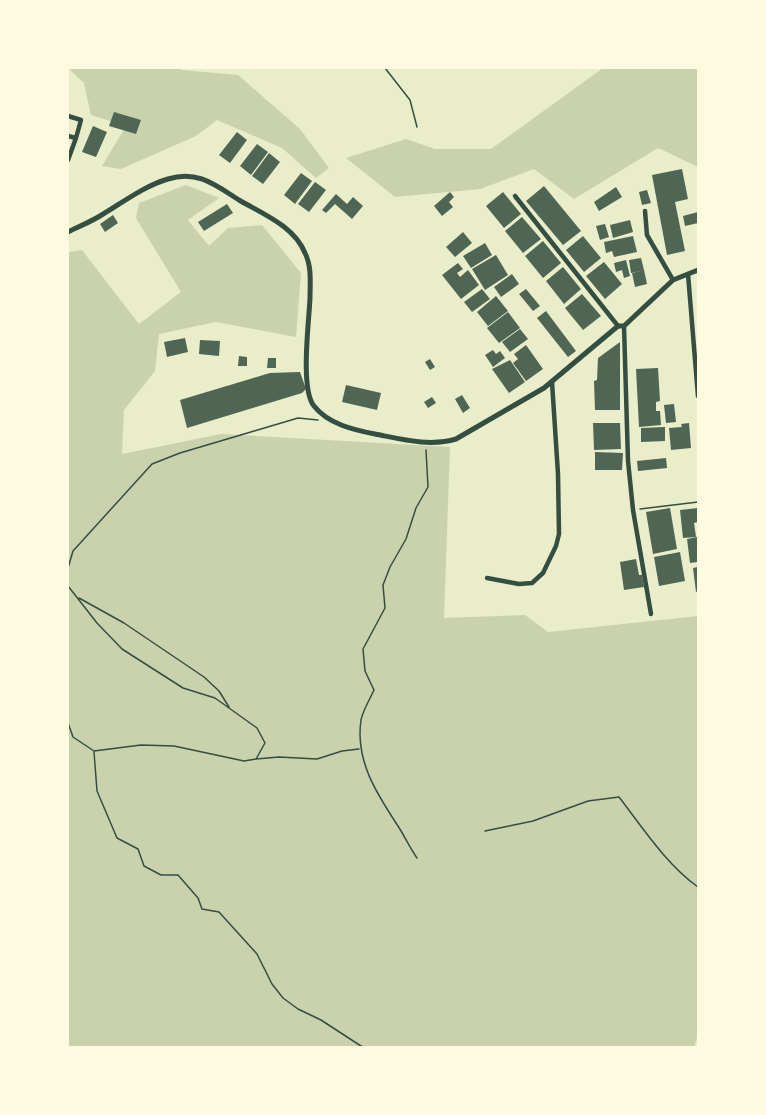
<!DOCTYPE html>
<html>
<head>
<meta charset="utf-8">
<style>
  body { margin:0 }
  #map { position:relative; width:766px; height:1115px; overflow:hidden; background:#e9edc9; font-family:Georgia,serif }
  canvas { display:block }
  .frame { position:absolute; inset:0; border:69px solid #fefae0; pointer-events:none }
</style>
</head>
<body>
<div id="map">
<canvas width="766" height="1115"></canvas>
<div class="frame"></div>
</div>
<script>
const ctx = document.querySelector('canvas').getContext('2d');
ctx.lineJoin = 'round';
function paint(path, color) { ctx.fillStyle = color; ctx.fill(path, 'evenodd'); }
function stroke(path, color, width, dash) { ctx.strokeStyle = color; ctx.lineWidth = width; ctx.lineCap = dash ? 'butt' : 'round'; ctx.setLineDash(dash || []); ctx.stroke(path); }
paint(new Path2D(`
  M68,68H179L182,70L238,75L300,129L329,168L316,178L282,148L217,120L196,136L121,169L102,166L126,126L91,115L84,83Z
  M603,68H698V167L658,148L574,199L534,169L480,189L395,197L346,158L406,139L435,149H491Z
  M186,185L219,198L188,220L209,246L228,228L262,225L301,273L296,337L216,322L159,334L155,371L124,410L122,454L221,434L450,447L444,618L525,615L548,632L698,616V1034L694,1048H68V252L82,250L139,324L181,292L136,218L139,203Z`), '#cad2ad');
paint(new Path2D(`
  M114,112L141,120L136,134L109,126Z
  M93,126L107,132L96,157L82,152Z
  M237,132L247,140L230,163L219,155Z
  M257,144L268,152L251,175L240,166Z
  M269,153L280,162L263,184L252,176Z
  M682,169L688,199L675,202L685,251L667,255L652,175Z
  M301,173L312,181L295,204L284,195Z
  M315,182L326,190L309,212L298,204Z
  M544,186L581,231L563,245L526,201Z
  M616,187L622,197L599,211L594,202Z
  M647,190L651,203L642,205L639,192Z
  M450,192L454,197L449,202L453,207L442,216L434,206Z
  M503,192L521,214L504,228L486,206Z
  M336,194L347,204L353,197L363,206L352,219L335,204L326,213L322,210Z
  M227,204L233,213L204,231L198,222Z
  M698,212V223L685,226L683,216Z
  M113,215L118,223L105,232L100,224Z
  M522,217L541,239L523,253L505,231Z
  M630,220L633,232L613,238L610,225Z
  M605,224L609,237L600,240L596,226Z
  M463,232L472,243L455,257L446,247Z
  M583,236L601,258L584,272L566,250Z
  M633,236L637,252L614,257L612,251L606,253L604,242Z
  M543,241L561,263L543,278L525,256Z
  M485,243L492,255L471,268L463,256Z
  M496,255L508,275L485,290L472,269Z
  M641,258L644,270L631,273L629,260Z
  M626,260L630,276L624,278L622,270L616,272L614,263Z
  M604,262L622,284L605,299L586,276Z
  M458,263L463,269L457,273L460,277L468,270L479,285L461,299L442,275Z
  M563,267L581,289L564,304L546,281Z
  M644,270L647,284L635,287L632,273Z
  M512,274L519,284L501,297L494,287Z
  M482,289L490,299L472,312L464,302Z
  M526,289L540,306L533,311L519,294Z
  M582,294L601,316L583,330L565,308Z
  M496,296L508,311L488,326L477,312Z
  M546,311L576,351L568,357L537,318Z
  M508,312L520,328L499,343L487,328Z
  M520,329L528,339L510,352L502,342Z
  M185,338L188,352L167,357L164,342Z
  M200,340L220,341L219,356L199,354Z
  M620,342V410H595L594,381L597,380L598,358Z
  M526,345L543,369L526,381L513,363L518,359L514,354Z
  M493,350L496,354L500,351L505,358L493,367L485,355Z
  M239,356L247,357V366H238Z
  M268,358H276V368H267Z
  M430,359L435,367L430,370L425,362Z
  M510,360L525,382L509,393L492,369Z
  M658,368L660,401L656,402V411H660L661,425L639,427L636,369Z
  M300,372L306,389L302,393L187,428L180,400L270,373Z
  M346,385L381,393L377,410L342,402Z
  M462,395L470,408L463,413L455,399Z
  M432,397L436,403L428,408L424,402Z
  M674,404L676,422L666,423L664,405Z
  M593,423H620L621,449L594,450Z
  M689,423L691,448L671,450L669,428L682,427L681,424Z
  M665,427V441L641,442V428Z
  M595,452L623,453L622,470H595Z
  M666,458L667,468L638,471L637,461Z
  M670,508L677,549L653,554L646,512Z
  M698,508V522L694,523L696,537L683,538L680,510Z
  M697,537L698,562L690,563L687,539Z
  M680,552L685,581L659,586L654,557Z
  M636,559L639,575H642L644,587L624,590L620,562Z
  M698,567V591L696,592L693,568Z`), '#4f6655');
stroke(new Path2D(`
  M385,68L410,100L417,127
  M640,509L698,502
  M68,568L73,551L152,464L180,453L298,418L318,420
  M68,586L97,623L122,649L183,688L215,698L257,728L265,743L256,759L244,761L174,746L141,745L94,751L73,737L68,723
  M79,598L124,623L204,677L219,691L229,707
  M94,752L97,791L117,838L138,849L144,866L161,875H178L198,898L202,909L219,912L257,954L272,984L283,998L298,1009L321,1020L364,1048
  M256,759L279,757L317,759L342,751L359,749
  M485,831L533,821L588,801L619,797C643,828 666,864 698,887
  M417,858C410,848 405,837 398,826C377,794 355,761 361,720C363,710 370,699 374,690L365,671L363,649L385,608L383,585L390,567L406,539L416,508L428,487L426,450`), '#344e41', 1.5);
stroke(new Path2D(`
  M68,116L81,120L76,138
  M68,136L76,138L68,160
  M515,196L618,326
  M645,211L647,235L673,280
  M688,274L698,396
  M624,326L628,461L633,510L651,614
  M487,578L519,584L532,583L543,573L556,546L559,534L558,474L552,382`), '#344e41', 4.5);
stroke(new Path2D(`
  M68,232C78,227 90,222 100,216C122,203 144,186 168,179C198,170 215,185 239,200C263,214 294,226 305,253C312,267 310,283 310,298C309,322 300,389 314,406C328,424 354,430 375,434C401,439 430,447 456,439L544,388L618,326H624L673,280L698,270`), '#344e41', 5);
</script>
</body>
</html>
